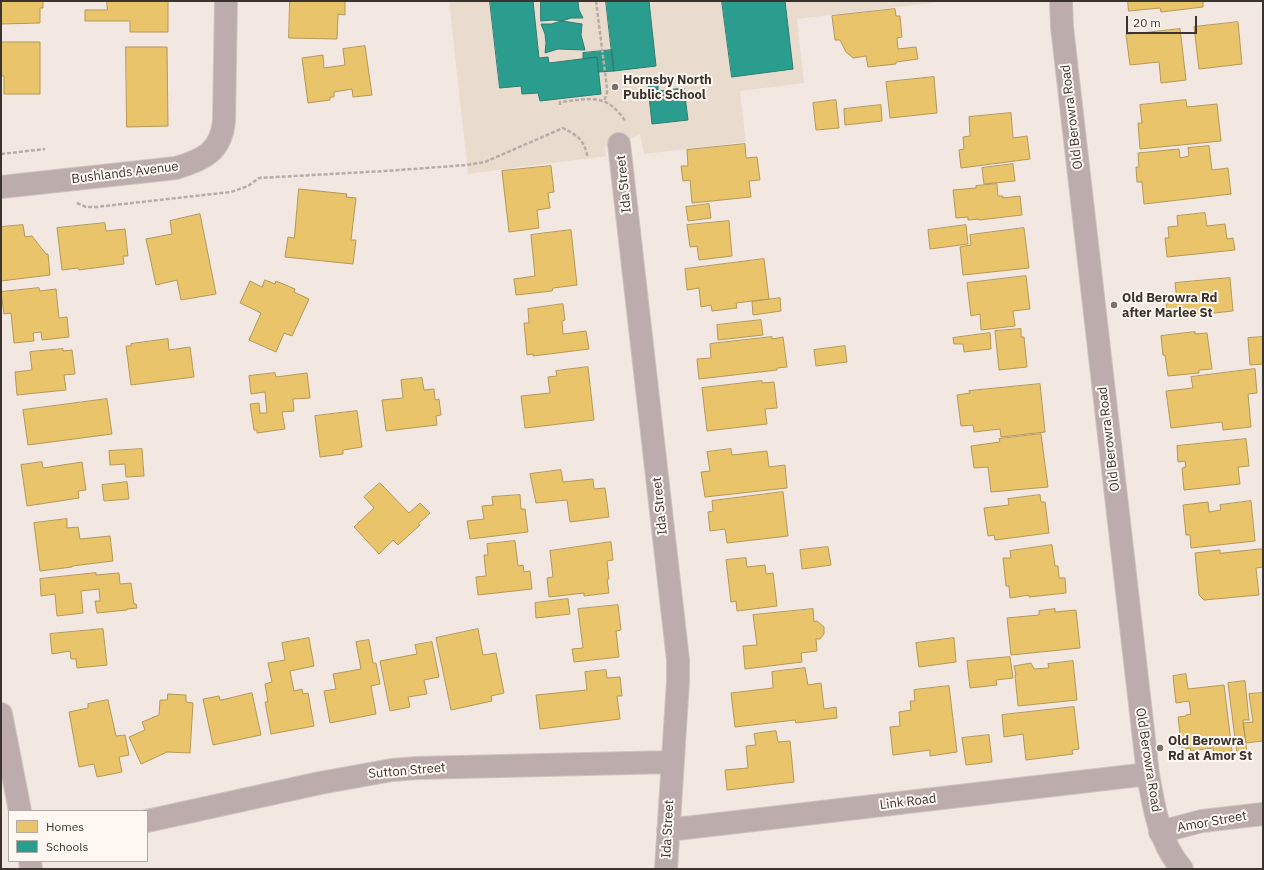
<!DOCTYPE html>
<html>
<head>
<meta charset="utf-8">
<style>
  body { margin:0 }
  #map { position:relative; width:1264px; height:870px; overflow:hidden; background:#f3e8e1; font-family:"IBM Plex Sans",sans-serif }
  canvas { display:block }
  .frame { position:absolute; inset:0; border:2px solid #3b332e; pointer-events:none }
  .legend { position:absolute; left:8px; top:810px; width:140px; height:52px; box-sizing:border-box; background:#fff7f1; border:1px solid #b1a9a3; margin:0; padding:5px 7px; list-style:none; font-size:12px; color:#3b332e }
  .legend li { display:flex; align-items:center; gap:8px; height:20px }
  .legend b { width:20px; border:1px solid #b1a9a3 }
  .scale { position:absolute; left:1126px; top:16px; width:71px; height:18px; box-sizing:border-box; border:2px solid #3b332e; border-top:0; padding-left:5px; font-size:12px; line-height:14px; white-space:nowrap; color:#3b332e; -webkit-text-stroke:3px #fff7f1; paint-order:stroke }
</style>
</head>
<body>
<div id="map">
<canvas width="1264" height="870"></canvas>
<div class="frame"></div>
<ul class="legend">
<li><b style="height:11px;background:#e9c46a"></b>Homes</li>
<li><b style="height:11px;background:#2a9d8f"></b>Schools</li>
</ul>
<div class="scale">20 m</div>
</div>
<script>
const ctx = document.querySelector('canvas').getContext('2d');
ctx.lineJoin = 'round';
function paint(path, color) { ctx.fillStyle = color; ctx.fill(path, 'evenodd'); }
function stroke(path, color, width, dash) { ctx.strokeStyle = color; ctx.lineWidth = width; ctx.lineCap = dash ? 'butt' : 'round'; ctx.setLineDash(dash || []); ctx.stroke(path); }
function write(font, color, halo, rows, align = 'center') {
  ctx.font = font + ' "IBM Plex Sans",sans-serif'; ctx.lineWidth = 4; ctx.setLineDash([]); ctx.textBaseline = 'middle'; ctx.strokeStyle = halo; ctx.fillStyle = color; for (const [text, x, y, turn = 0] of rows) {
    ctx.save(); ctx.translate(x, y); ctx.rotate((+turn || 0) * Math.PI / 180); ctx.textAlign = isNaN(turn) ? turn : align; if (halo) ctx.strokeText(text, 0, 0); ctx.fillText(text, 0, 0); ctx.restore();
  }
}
paint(new Path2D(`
  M449,1H949L797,19L804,83L740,91L746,142L644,154L640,134L619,144L605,147L606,156L468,174Z`), '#e9dcce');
const homes = new Path2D(`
  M1,1H43V8H40V23L1,24Z
  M107,1H168V32H130V21H85V10H107Z
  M290,1H345V15L338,14L337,39L289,38Z
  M1128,1H1203V7L1161,12L1160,8L1129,11Z
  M895,9L896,16H900L902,37L897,38L898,49L916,47L918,59L896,62V64L868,67L866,56L853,58L846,52L840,40H835L832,16Z
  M1238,22L1242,64L1199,69L1194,27Z
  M1180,29L1186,80L1161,83L1159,62L1130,65L1126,35Z
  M1,42H40V94H4V76H1Z
  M365,46L372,95L353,97L352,89L334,92V97H330V100L308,103L302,58L323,55L324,68L345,65L343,49Z
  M126,47H167L168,126L127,127Z
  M934,77L937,113L890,118L886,82Z
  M836,100L839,128L816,130L813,103Z
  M1186,100L1187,107L1217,104L1221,141L1140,149L1138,123H1142L1140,105Z
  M881,105L882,121L845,125L844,109Z
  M1011,113L1013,138L1027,136L1030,159L961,168L959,150L964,149L963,137L970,136L969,117Z
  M745,144L746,158L757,157L760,180L749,181L751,197L692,203L690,180L683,181L681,166H688L687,150Z
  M1209,146L1212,170L1228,168L1231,194L1144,204L1142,182H1137L1136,167H1139L1138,153L1179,149L1180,158L1189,156L1188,148Z
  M1013,164L1015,181L984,184L982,168Z
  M551,166L554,192L548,193L550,208L537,210L539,228L509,232L502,171Z
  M997,184L998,196H1003V198L1020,196L1022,215L979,220V219L968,220V217L956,218L953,190L976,188V186Z
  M299,189L347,194L346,197L356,198L351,240H356L353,264L285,257L288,237L294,238Z
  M709,204L711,218L688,221L686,207Z
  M1205,213L1207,226L1225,224L1227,239L1233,238L1235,250L1167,257L1165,238H1169L1168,227L1178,226L1177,216Z
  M200,214L216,294L181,300L177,280L156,285L146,239L172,234L170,221Z
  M729,221L732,256L699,260L697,246L690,247L687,225Z
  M105,223L106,231L125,229L128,256H123L124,264L79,270L78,268L62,270L57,228Z
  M23,225L25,237L32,236L46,254H48L50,275L1,281V227Z
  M966,225L968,244L930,249L928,230Z
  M1024,228L1029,268L963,275L960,247L971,245L970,235Z
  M571,230L577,285L553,288L552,291L516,295L514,279L535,276L531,235Z
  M764,259L769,299L736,303L737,308L712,311L711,305L701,307L699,288L687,290L685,269Z
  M1026,276L1030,309L1013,311L1015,326L981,330L980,314L971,316L967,283Z
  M1230,278L1233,311L1167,318L1166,301L1177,300L1175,283Z
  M265,280L275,284L276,281L295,289L294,292L309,299L292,336L284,333L276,352L249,340L261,313L240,303L250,281L262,287Z
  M39,288L40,291L56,289L59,318L67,317L69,337L42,340L41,332L33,333L34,341L14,343L11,313L4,314L1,292Z
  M780,298L781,311L753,315L752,302Z
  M563,304L565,320L562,321L563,334L586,331L589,349L533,356V354L527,355L524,323H529L528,309Z
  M761,320L763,335L718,340L717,325Z
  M1021,329V337H1024L1027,367L999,370L995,331Z
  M1195,332V334L1207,333L1212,369L1199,370V373L1168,376L1165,355H1163L1161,336Z
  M990,333L991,349L964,352L963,344H954L953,338Z
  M772,337V339L783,337L787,367L777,368V370L699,379L697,359L711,358L710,344Z
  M1263,337V364L1250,365L1248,338Z
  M168,339L169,350L190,347L194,377L131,385L126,346H131V344Z
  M845,346L847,362L816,366L814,350Z
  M63,349V351L72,350L75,374L64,375L66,390L17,395L15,372L32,370L30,352Z
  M588,367L594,420L525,428L521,396L550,393L548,377L557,376L556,371Z
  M1255,369L1257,393L1248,394L1251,427L1223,430L1222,422L1171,428L1166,391L1193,388L1191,377Z
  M275,373L276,377L307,373L310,398L293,399L294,411L282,412L285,429L257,433V430H254L250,404L259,403L260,413H267L265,392L251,394L249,376Z
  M422,378L424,390L434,389L435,400L439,399L441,415L436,416L437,425L386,431L382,400L403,398L401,380Z
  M762,381V383L774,382L777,408L765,409L767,424L707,431L702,388Z
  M1040,384L1045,432L1001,437L1000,429L974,432L973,425L961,426L957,395L970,393L969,391Z
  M107,399L112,434L28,445L23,410Z
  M357,411L362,447L343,450V454L320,457L315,416Z
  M1041,434L1048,487L991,492L988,467L974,468L971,446L1000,442L999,439Z
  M1246,439L1249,466L1238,467L1240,484L1184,490L1182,468L1186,467L1185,461L1178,462L1177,446Z
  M142,449L144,476L126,477L125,464L110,465L109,451Z
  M731,449L732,455L767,451L769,467L785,465L787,488L705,497L701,472L710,471L707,452Z
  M42,462L43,468L82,462L86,490L78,491L79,498L27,506L21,465Z
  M561,470L563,482L593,479L594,489L605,488L609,517L570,522L567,500L536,503L530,474Z
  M127,482L129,499L104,501L102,485Z
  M380,483L409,513L420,503L430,513L418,524L420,525L398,545L393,540L379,554L354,527L374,508L364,497Z
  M783,492L788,536L727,543L725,529L710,531L708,512L713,511L712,501Z
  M520,495L521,509H525L528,532L470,539L467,521L484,519L482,506L493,505L492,497Z
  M1040,495L1041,502H1045L1049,533L995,540L994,535L988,536L984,508L1009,505L1008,499Z
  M1251,501L1255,541L1191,548L1190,535H1186L1183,505L1208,502L1209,512L1221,510L1220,505Z
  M67,519V528L78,527L80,539L110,536L113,561L72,566V567L40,571L34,523Z
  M515,541L518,566L523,565L524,572L530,571L532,589L478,595L476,577L486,576L484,555H488L487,544Z
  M611,542L613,560L607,561L609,579H607L609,593L584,596V593L549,597L547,578L553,577L550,551Z
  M1052,545L1055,566H1058L1059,578H1065L1066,593L1029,597V595L1010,598L1009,586H1006L1003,558H1011L1010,551Z
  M828,547L831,565L802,569L800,550Z
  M1261,549L1263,550V567L1256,568L1259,595L1204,600L1199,595L1195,553L1220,550V553Z
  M746,558L747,567L765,565L766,574L773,573L777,606L737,611L736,601L731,602L726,560Z
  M96,573V575L119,573L120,584L131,583L134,604H136L137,608L127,609V610L97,613L95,601H100L99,589L81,591L83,613L57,616L55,594L41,596L40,579Z
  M568,599L570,614L536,618L535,603Z
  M618,605L621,630L616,631L619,657L574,662L572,649L583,648L578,609Z
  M813,609L814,622L817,621L824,627V634L820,639H816L817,651L801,653L802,662L745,669L743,646L757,645L753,615Z
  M1055,609V612L1076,610L1080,648L1011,655L1007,618L1039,615V611Z
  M103,629L107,665L77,668L76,659H71L70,651L52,654L50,634Z
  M478,629L483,655L496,653L504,693L491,696L492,701L451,710L436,638Z
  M309,638L314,666L290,671L294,691L302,689L303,694L308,693L314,726L271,734L265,702H268L265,684L272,682L268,663L285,660L282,643Z
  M954,638L956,662L919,667L916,643Z
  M369,640L373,663H376L380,684L371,686L376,714L330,723L324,691L336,689L333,674L361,669L356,642Z
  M432,642L439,677L424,680L427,694L408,697L410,707L390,711L380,661L417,654L415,645Z
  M1010,657L1013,678L996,680L997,685L970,688L967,661Z
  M1073,661L1077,700L1018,706L1015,675H1016L1014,666L1031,663L1034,669L1049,668L1048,664Z
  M805,668L808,685L821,683L824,709L836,707L837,718L796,723L795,720L735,727L731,693L773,688L772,672Z
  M606,670L607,678L620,677L622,696H617L620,719L540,729L536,695L587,690L585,672Z
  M1186,674L1188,689L1224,685L1232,751L1214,753L1213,748L1191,751L1190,748L1182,750L1178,717L1186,716V715L1191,714L1189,701L1176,703L1173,676Z
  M1245,681L1249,720H1243L1247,753L1237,754L1228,683Z
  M949,686L957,752L930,756V750L893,755L890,727L900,726L899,712L911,710L910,701H915L914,690Z
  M252,693L261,735L213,745L203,699L219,696L220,700Z
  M1263,693V741L1246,743L1243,723L1253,722L1249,694Z
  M168,694L186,695V702L193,703L190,753L167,752L141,764L129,737L145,730L142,722L159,715L160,700H167Z
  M108,700L116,736L125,735L129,755L119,757L122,772L97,777L94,764L79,767L69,712L88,708V704Z
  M1074,707L1079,749L1072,750L1073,754L1026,760L1023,734L1004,737L1002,715Z
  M776,731L778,742L790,741L794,782L727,790L725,770L748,768L746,746L756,745L754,734Z
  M989,735L992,762L966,765L962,738Z`);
paint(homes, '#e9c46a');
stroke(homes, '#b59858', 1);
const schools = new Path2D(`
  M490,1H533L539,58L548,57L549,63L597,57L601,94L540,101L538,93L522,94L521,86L500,88Z
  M541,1H578L579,10L583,18H571L562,21L553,20L541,21Z
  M606,1H649L656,66L614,71Z
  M722,1H785L793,69L732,77Z
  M562,21L582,24L581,35L585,50L558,49L545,53L546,43L545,34L541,24H551Z
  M612,50L614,71L598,72L597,57L583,59V53Z
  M658,86V91L684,88L688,120L652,124L648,87Z`);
paint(schools, '#2a9d8f');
stroke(schools, '#2f7d72', 1);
const minor = new Path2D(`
  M1061,1L1062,27L1148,774C1154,808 1159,842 1182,869
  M619,144L678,660V681L666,869
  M1,187L176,168C203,160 221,152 224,121L226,1
  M147,821L320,783L392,770L417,768L673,762
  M668,830L1148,774
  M1160,832L1202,821L1263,814`);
const primary = new Path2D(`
  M1,714L20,811
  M30,861L31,869`);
stroke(minor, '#cdc5bf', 24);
stroke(primary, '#cdc5bf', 24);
stroke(new Path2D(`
  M596,1L607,88V93L604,101
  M560,105V102C591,99 606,92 626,122
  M1,154L45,149
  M77,203L86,207H96L231,192L248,186L259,178L385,171L467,165L485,162L563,128C579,137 583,138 588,158`), '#b8acab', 2.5, [4, 2]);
stroke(minor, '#bcacac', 22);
stroke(primary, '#beacac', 22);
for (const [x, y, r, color] of [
  [615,87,4,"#7b726d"],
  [1114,305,4,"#7b726d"],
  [1160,748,4,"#7b726d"]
]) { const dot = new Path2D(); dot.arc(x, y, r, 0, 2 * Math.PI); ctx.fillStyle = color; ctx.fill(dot); stroke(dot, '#fff7f1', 1.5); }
write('bold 13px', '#3b332e', '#fff7f1', [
  ["Hornsby North",623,80],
  ["Public School",623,95],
  ["Old Berowra Rd",1122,298],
  ["after Marlee St",1122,313],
  ["Old Berowra",1168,741],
  ["Rd at Amor St",1168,756]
], 'left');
write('13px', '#3b332e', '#fff7f1', [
  ["Old Berowra Road",1072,117,-97],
  ["Bushlands Avenue",125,173,-7],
  ["Ida Street",624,184,-96],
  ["Old Berowra Road",1109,439,-97],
  ["Ida Street",660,506,-96],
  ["Old Berowra Road",1148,760,81],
  ["Sutton Street",407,771,-5],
  ["Link Road",908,802,-7],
  ["Amor Street",1212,822,-10],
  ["Ida Street",668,829,-87]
]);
</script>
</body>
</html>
